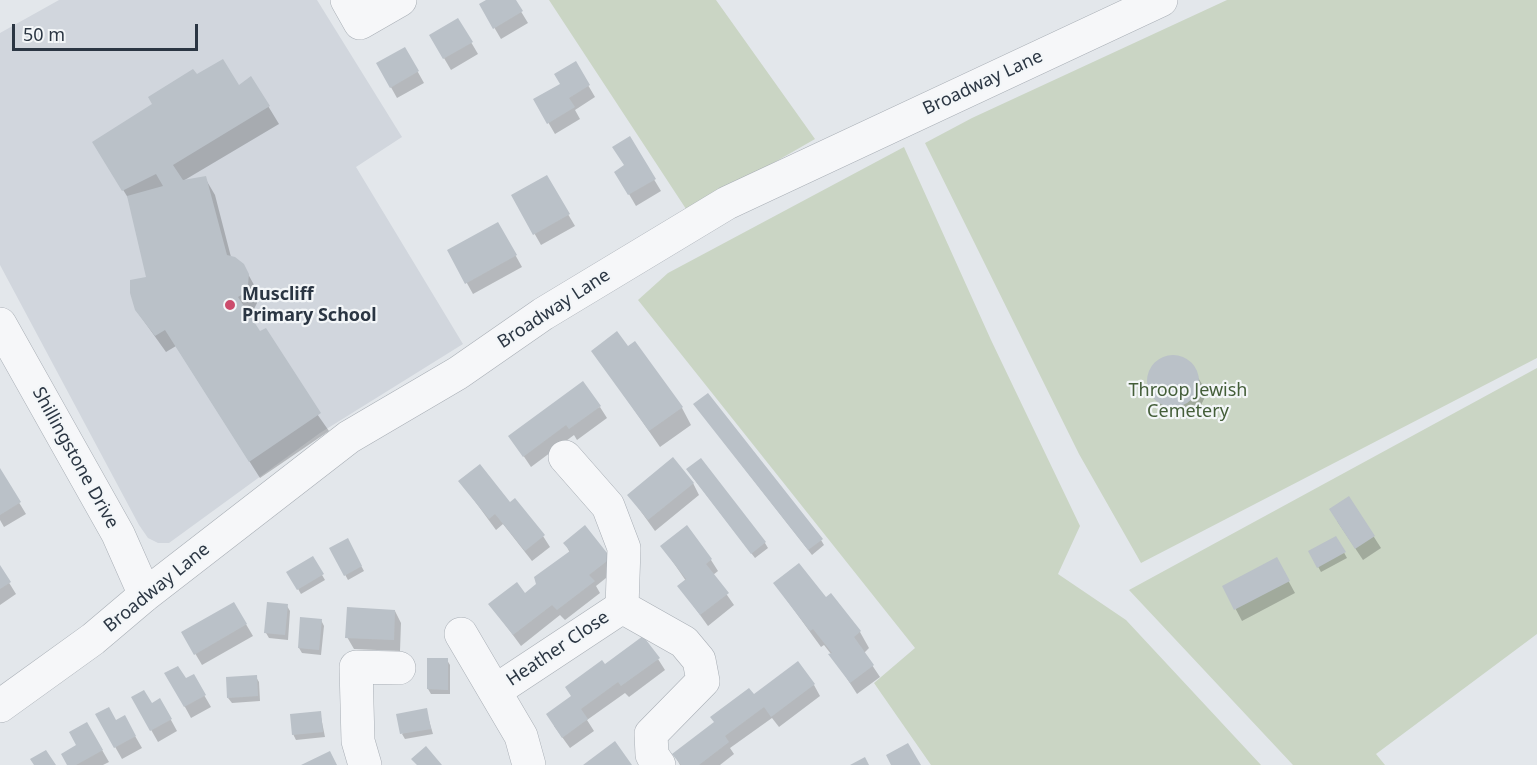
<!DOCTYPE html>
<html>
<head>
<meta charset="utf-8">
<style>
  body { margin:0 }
  #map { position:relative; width:1537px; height:765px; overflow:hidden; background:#e3e7eb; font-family:"Noto Sans",sans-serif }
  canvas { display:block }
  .scale { position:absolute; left:12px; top:24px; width:186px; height:27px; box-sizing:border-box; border:3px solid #2b3643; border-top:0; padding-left:8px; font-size:18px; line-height:21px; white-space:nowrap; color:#2b3643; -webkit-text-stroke:4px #f3f6f8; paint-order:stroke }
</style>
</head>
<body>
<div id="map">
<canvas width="1537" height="765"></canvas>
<div class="scale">50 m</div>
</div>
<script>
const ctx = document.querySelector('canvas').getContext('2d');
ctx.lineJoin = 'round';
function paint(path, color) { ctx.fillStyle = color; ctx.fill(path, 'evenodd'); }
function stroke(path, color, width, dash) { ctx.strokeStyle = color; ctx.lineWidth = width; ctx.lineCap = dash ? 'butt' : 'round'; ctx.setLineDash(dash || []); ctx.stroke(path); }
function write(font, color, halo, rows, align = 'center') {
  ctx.font = font + ' "Noto Sans",sans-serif'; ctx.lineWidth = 4.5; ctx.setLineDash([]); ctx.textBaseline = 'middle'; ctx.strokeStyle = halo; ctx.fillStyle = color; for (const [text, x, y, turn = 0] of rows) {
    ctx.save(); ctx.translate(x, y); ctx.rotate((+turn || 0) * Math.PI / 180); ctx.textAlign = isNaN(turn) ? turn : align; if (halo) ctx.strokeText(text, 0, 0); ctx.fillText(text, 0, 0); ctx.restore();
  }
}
paint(new Path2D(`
  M59,0H317L402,137L356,167L463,344L320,433L169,543H158L148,538L139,525L0,265V33Z`), '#d1d6dd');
paint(new Path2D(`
  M549,0H716L815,139L688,212Z
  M1227,0H1537V358L1141,563L1079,454L925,143L972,118Z
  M904,147L991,340L1080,526L1058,574L1126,620L1261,765H931L874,683L915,648L638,300L668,273Z
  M1537,368V634L1376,754L1385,765H1293L1129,590Z`), '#cad5c4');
paint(new Path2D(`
  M489,0H514L528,23L501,39L481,5Z
  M458,20L478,54L451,70L431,36Z
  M405,49L424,83L397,98L378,64Z
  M575,63L595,97L575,110L580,119L555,134L535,100L562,84Z
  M197,76L239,87L251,78L279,124L183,181L205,178L215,195L231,257L243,265L258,292L257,303L253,311L247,314L329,431L260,478L176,346L166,352L136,310L148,279L130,201L104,159Z
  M629,138L661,191L636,206L616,172L626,166Z
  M546,177L575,226L541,245L513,196Z
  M498,224L522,267L473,294L449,251Z
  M628,348L682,408L691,425L660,447L593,351Z
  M1167,358H1183L1189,363L1205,389V397L1198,411L1183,418H1175L1162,409L1149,382L1154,367Z
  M600,407L607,418L577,440L574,435L531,467L510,436Z
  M698,409L821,540L824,545L812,555Z
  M0,471L26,514L4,527L0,520Z
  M691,475L765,543L768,548L755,558Z
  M460,481L510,504L543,536L550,547L532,561L503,524L496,530Z
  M693,483L699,495L655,531L629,495Z
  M1349,498L1381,548L1363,560L1337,521Z
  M585,528L616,570L596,586L600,593L565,620L560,615L521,646L490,604L525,595L570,553L565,543Z
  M1336,538L1347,558L1321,572L1310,552Z
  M347,540L364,571L348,580L331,549Z
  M662,546L711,560L718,571L713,575L734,605L708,626L679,586L686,581Z
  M312,558L325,580L301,594L288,572Z
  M0,568L16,594L0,605Z
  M1283,571L1295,593L1242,621L1224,587Z
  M775,584L826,599L860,632L869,648L864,653L880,677L857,694L831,654L824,645L821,647Z
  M234,604L253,636L202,665L183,633Z
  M287,606L290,611L288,640L269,638L266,633Z
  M395,611L401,623L400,651L354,649L347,637Z
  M321,620L324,626L321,655L302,653L299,648Z
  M658,659L665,670L629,697L625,693L587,720L594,731L570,748L554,726L604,667Z
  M447,660L450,665V694H431L428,689Z
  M167,674L185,680L193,676L211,707L191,718Z
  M256,677L259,682L260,701L232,703L228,698Z
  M814,685L820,696L779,727L772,718L730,748L734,754L720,765H680L674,754L754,696Z
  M133,698L151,705L160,700L177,731L158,742Z
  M426,710L433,734L405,739L402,734Z
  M320,712L325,737L296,740L293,734Z
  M97,715L116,722L124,717L142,748L122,759Z
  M87,724L109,762L103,765H69Z`), '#0003');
paint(new Path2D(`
  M486,0H516L523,11L493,29L479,4Z
  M458,18L473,42L443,59L429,35Z
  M405,47L419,71L390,88L376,63Z
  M223,59L239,85L251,76L270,106L173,165L183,180L206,176L227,255L235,257L244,264L249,274L248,285L243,294L238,297L260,331L266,328L321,413L249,462L165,330L155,336L135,310L130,293V280L146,277L127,196L163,186L156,174L122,191L92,142L152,104L148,97L193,69L197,74Z
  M576,61L590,85L569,98L575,107L547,124L533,99L560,84L554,74Z
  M630,136L656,179L628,195L614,172L624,165L612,147Z
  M547,175L570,214L533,235L511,195Z
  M498,222L517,255L465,284L447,250Z
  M617,331L628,346L635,341L683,407L649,431L591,351Z
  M1147 381a26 26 0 1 1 52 0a26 26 0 1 1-52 0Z
  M583,381L601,406L569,429L566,425L523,457L508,436Z
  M708,393L823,539L808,550L693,404Z
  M673,457L694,483L648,520L627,495Z
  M701,458L766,542L751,554L686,469Z
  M480,464L510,502L515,498L545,535L525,551L495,514L489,519L458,481Z
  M0,468L21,502L0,515Z
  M1349,496L1375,536L1355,549L1329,509Z
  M585,525L611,558L589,575L595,581L557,610L552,605L513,635L488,604L517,582L525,593L536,584L534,577L570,551L563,543Z
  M687,525L712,559L706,564L729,593L700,615L677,586L686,579L660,546Z
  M1336,536L1346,552L1317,568L1308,551Z
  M348,538L362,566L344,576L329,548Z
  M313,556L324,574L297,590L286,572Z
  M1277,557L1290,581L1234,610L1222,586Z
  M799,563L826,597L831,593L861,631L854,637L874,665L850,683L828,654L832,653L813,629L810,631L773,583Z
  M0,565L11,582L0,589Z
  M234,602L247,624L194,655L181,632Z
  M267,602L288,604L285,635L264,633Z
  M347,607L395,610L394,640L345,638Z
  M300,617L322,619L319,650L298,648Z
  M643,636L660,658L621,686L618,682L581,709L588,719L562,738L546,714L571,696L565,687L602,660L605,664Z
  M427,658H448V690L427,689Z
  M798,661L815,684L771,717L764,707L725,736L729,742L699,765H681L672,754L714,722L710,717L749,688L754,694Z
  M178,666L186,678L194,674L206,695L184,707L164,673Z
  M257,675L258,696L227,698L226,677Z
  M144,690L152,703L160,698L172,719L150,731L131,697Z
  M109,707L116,720L125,715L136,736L114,748L95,714Z
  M427,708L431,729L400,734L396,714Z
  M321,711L323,732L292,735L290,714Z
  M87,722L103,750L76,765H67L61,754L76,745L69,732Z
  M615,741L632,765H583Z
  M908,743L921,765H891L886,755Z
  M426,746L442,765H417L411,759Z
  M46,750L56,765H34L30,759Z
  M330,751L337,765H301Z
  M865,757L869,765H850Z`), '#bac1c8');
const minor = new Path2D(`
  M347,0L360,23L400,0
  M0,324L118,534L145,595
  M565,457L608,506L624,548L622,607L684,642L699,660L703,681L651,734L652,755L659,765
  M461,634L521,736L529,765
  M495,691L622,607
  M0,706L93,639L145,595L349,437L458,373L543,314L727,203L1161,0
  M365,765L358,741L356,667L399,668`);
stroke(minor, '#a8aeb5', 34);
stroke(minor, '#f6f7f9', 33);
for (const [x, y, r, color] of [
  [230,305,6,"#cc4c6c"]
]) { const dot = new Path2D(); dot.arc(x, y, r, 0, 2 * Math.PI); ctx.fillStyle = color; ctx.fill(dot); stroke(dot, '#f3f6f8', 2); }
write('18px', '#2b3643', '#f3f6f8', [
  ["Broadway Lane",983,83,-25],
  ["Broadway Lane",554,309,-33],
  ["Shillingstone Drive",75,458,61],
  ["Broadway Lane",157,588,-39],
  ["Heather Close",558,649,-34]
]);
write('bold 18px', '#2b3643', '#f3f6f8', [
  ["Muscliff",242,295],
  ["Primary School",242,316]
], 'left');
write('18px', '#445e39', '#f3f6f8', [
  ["Throop Jewish",1188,391],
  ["Cemetery",1188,412]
]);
</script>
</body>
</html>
